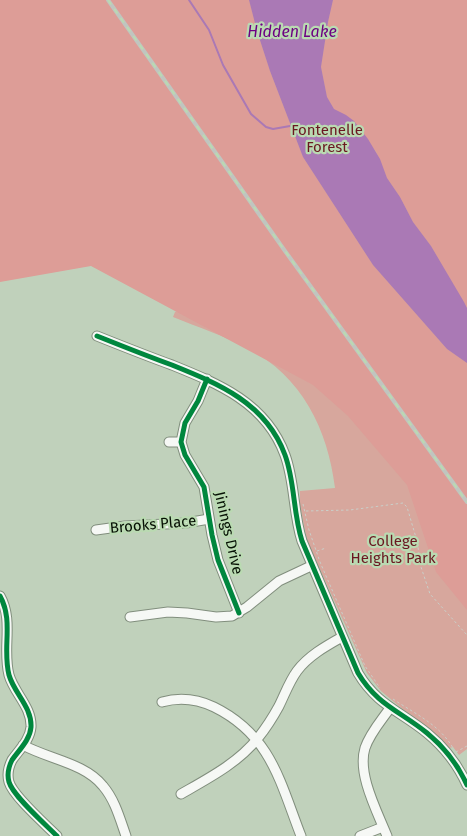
<!DOCTYPE html>
<html>
<head>
<meta charset="utf-8">
<style>
  body { margin:0 }
  canvas { display:block; background:#c0d1bb }
</style>
</head>
<body>
<canvas width="467" height="836"></canvas>
<script>
const ctx = document.querySelector('canvas').getContext('2d');
ctx.lineJoin = 'round';
function paint(path, color) { ctx.fillStyle = color; ctx.fill(path, 'evenodd'); }
function stroke(path, color, width, dash) { ctx.strokeStyle = color; ctx.lineWidth = width; ctx.lineCap = dash ? 'butt' : 'round'; ctx.setLineDash(dash || []); ctx.stroke(path); }
function write(font, color, halo, rows, align = 'center') {
  ctx.font = font + ' "Fira Sans",sans-serif'; ctx.lineWidth = 4.5; ctx.setLineDash([]); ctx.textBaseline = 'middle'; ctx.strokeStyle = halo; ctx.fillStyle = color; for (const [text, x, y, turn = 0] of rows) {
    ctx.save(); ctx.translate(x, y); ctx.rotate((+turn || 0) * Math.PI / 180); ctx.textAlign = isNaN(turn) ? turn : align; if (halo) ctx.strokeText(text, 0, 0); ctx.fillText(text, 0, 0); ctx.restore();
  }
}
paint(new Path2D(`
  M0,0H467V749L459,755L453,747L449,748L381,691L367,673L307,541L299,500L300,499V491L335,488C328,430 302,376 247,348C224,336 198,327 173,317L175,312L257,280Z`), '#d7a79d');
paint(new Path2D(`
  M0,0H249L257,31L270,71L303,157L373,265L447,349L467,363V610L436,572L407,485L348,416L313,385L91,266L0,282Z
  M333,0H467V308L431,246L413,222L400,197L387,178L376,151L334,109L327,97L321,67L328,22Z`), '#dd9d97');
paint(new Path2D(`
  M249,0H333L328,22L321,67L327,97L334,109L346,115L354,121L368,139L380,159L387,178L400,197L413,222L431,246L464,302L467,308V363L447,349L373,265L303,157L270,71L257,31Z`), '#aa79b5');
stroke(new Path2D(`
  M189,0L209,30L223,65L251,114L266,127L273,129L290,126`), '#aa79b5', 2);
const minor = new Path2D(`
  M97,336C122,346 147,356 172,365C219,384 266,403 285,455C295,482 293,513 302,541L358,673C377,705 400,711 427,733C444,747 458,765 467,785
  M207,379L198,401L185,423L181,442L185,455L204,487L212,535L218,560L239,613
  M169,442H181
  M96,530L125,526L186,523L209,519
  M0,596C14,621 2,648 9,675C14,693 32,707 31,727C30,740 19,750 12,760C9,766 7,775 9,782C13,796 45,824 57,836
  M130,617L168,612L187,613L216,617L232,616L247,607L279,581L311,566
  M162,702C180,697 197,699 214,707C271,735 280,782 301,836
  M23,745C48,759 85,763 103,786C115,800 120,819 126,836
  M181,794C209,778 238,763 258,738C266,728 273,717 279,706C285,694 289,682 297,671C308,656 326,646 342,637
  M360,836L383,827
  M387,836C377,811 357,774 365,748C370,733 381,721 390,708`);
stroke(minor, '#818e7d', 11);
stroke(new Path2D(`
  M303,504L309,530L320,562L365,666L380,688
  M306,511L350,510L403,503L407,507L417,541L421,567L430,594L467,635
  M317,551L326,548
  M393,699C415,714 439,724 453,748
  M456,752L467,746`), '#cacfc9', 1, [2.5, 2.5]);
stroke(minor, '#f6f8f5', 9);
const rail = new Path2D(`
  M108,0L285,251L467,502`);
stroke(rail, '#c0c5bf', 4);
stroke(rail, '#badab2', 2, [5.5]);
stroke(new Path2D(`
  M97,336C122,346 147,356 172,365C219,384 266,403 285,455C295,482 293,513 302,541L358,673C377,705 400,711 427,733C444,747 458,765 467,785
  M207,379L198,401L185,423L181,442L185,455L204,487L212,535L218,560L239,613
  M0,596C14,621 2,648 9,675C14,693 32,707 31,727C30,740 19,750 12,760C9,766 7,775 9,782C13,796 45,824 57,836`), '#00873e', 5);
write('15px', '#6a1821', '#badab2', [
  ["Fontenelle",327,131],
  ["Forest",327,148],
  ["College",393,542],
  ["Heights Park",393,559]
]);
write('15px', '#061104', '#badab2', [
  ["Brooks Place",153,525,-5],
  ["Jinings Drive",228,533,77]
]);
write('italic 16px', '#6d0082', '#badab2', [
  ["Hidden Lake",292,33]
]);
</script>
</body>
</html>
